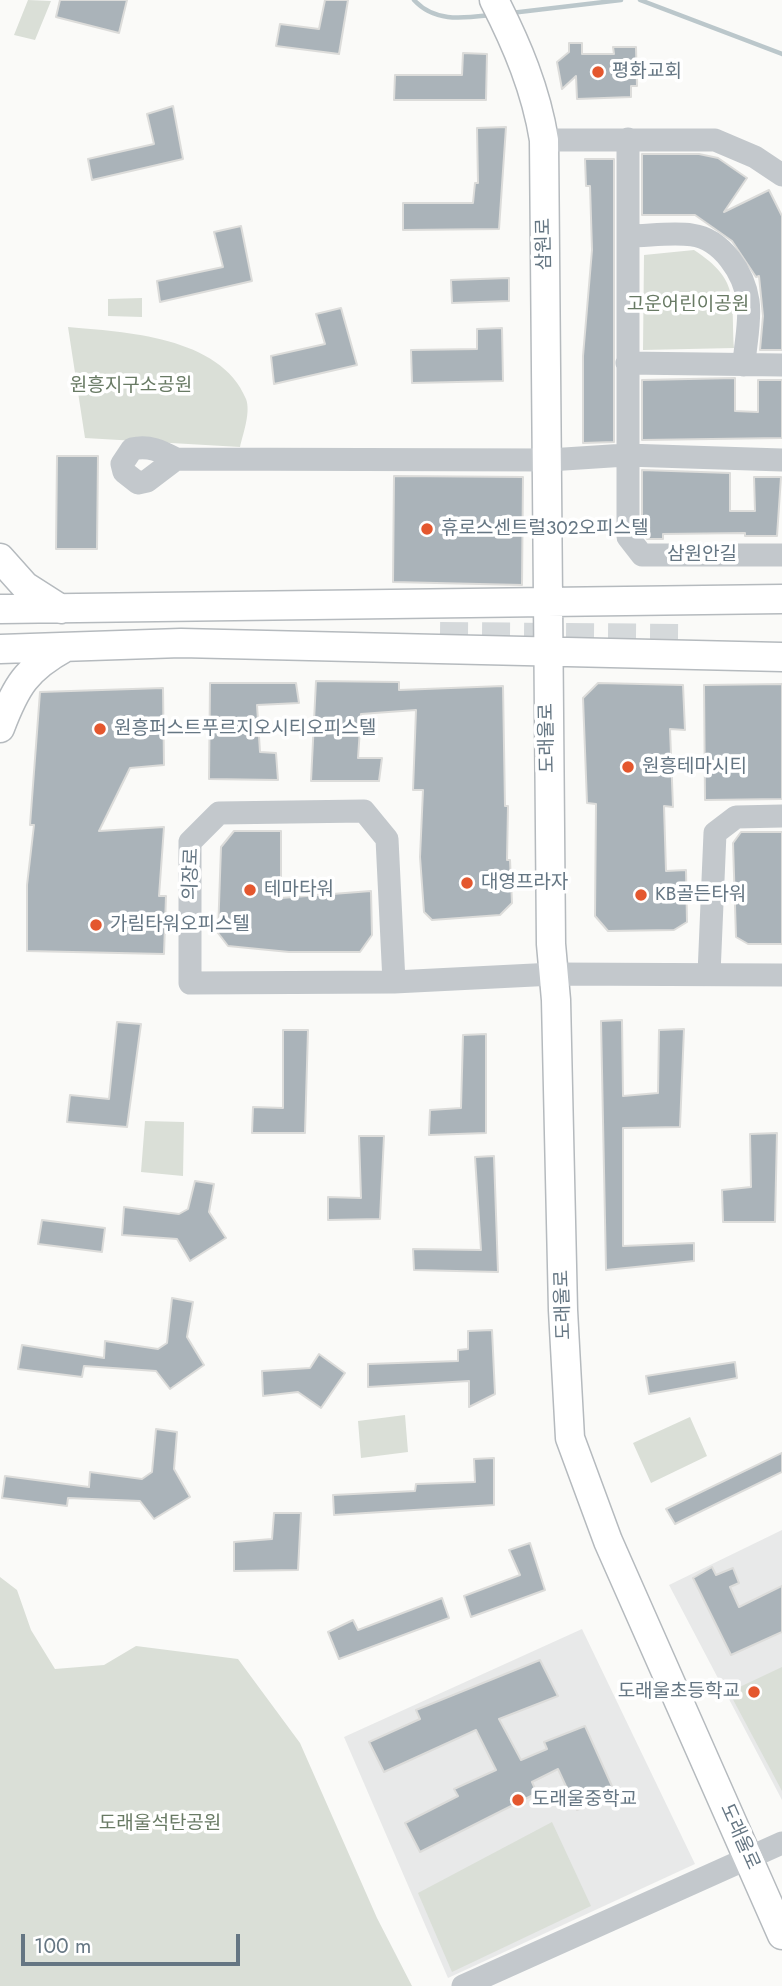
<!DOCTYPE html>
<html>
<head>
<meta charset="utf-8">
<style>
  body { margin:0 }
  #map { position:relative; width:782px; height:1986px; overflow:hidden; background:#fafaf8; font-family:Jost,sans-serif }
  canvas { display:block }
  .scale { position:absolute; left:21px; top:1934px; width:219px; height:32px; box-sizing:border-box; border:4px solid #657683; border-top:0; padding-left:9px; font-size:21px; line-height:24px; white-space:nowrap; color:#657683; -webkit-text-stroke:5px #fff; paint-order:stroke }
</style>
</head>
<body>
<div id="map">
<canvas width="782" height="1986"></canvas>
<div class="scale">100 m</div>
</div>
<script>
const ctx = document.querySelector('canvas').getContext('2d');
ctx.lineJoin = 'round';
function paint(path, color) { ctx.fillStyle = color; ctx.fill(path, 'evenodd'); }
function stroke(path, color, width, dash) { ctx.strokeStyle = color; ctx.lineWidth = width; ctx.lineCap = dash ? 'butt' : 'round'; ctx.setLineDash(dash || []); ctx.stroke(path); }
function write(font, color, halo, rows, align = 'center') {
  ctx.font = font + ' Jost,"Noto Sans KR",sans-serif'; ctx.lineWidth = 7; ctx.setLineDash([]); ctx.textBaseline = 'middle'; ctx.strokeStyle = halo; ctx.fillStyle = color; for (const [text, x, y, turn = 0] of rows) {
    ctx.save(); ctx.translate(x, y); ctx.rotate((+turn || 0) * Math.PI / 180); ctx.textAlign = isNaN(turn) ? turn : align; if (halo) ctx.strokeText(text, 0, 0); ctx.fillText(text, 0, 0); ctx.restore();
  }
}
paint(new Path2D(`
  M782,1530V1800L669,1585Z
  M582,1629L695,1864L448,1978L344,1737Z`), '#e8e9e9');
paint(new Path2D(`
  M28,0L51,1L35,40L14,35Z
  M694,250C740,280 731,298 734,348L643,350L644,255Z
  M142,298V317L108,316V299Z
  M68,327C123,332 221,336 246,399C251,412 243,434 240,447L85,438Z
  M145,1121L184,1122L183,1176L141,1172Z
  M405,1415L408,1452L361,1458L358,1421Z
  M690,1417L707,1456L651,1483L633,1443Z
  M0,1577L17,1590L31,1630L55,1669L104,1665L136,1646L238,1659L300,1743L377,1918L412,1986H0Z
  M782,1667V1791L729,1692Z
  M552,1822L591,1906L452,1972L418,1893Z`), '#dadfd7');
stroke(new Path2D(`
  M414,0C435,23 464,18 492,15
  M640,0L782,54
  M511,13L621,0`), '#bbc7cb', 4.5);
const building = new Path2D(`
  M60,0H127L119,33L56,17Z
  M325,0H348L339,54L276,46L280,24L319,29Z
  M569,43H582V54H614L613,47H636L637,86H631V97L577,99L576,76L562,89L557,62L569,52Z
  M463,53L487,54L486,100H394L395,75H462Z
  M173,106L183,159L92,180L88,159L154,144L147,114Z
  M506,127L499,229L403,230V203H473L475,183H478L477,128Z
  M642,154H699L718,158L747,178L724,212L769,190L782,216V350H760L763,316L759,276L756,277L732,241L695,215H642Z
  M585,159H614V442L583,443V356L592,250L590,186H586Z
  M241,226L252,281L160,302L157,281L223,267L214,232Z
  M509,278V301L452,303L451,280Z
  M341,308L357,365L274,384L271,356L325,344L316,314Z
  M502,328L503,381L412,383L411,350L477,349V329Z
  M735,378V411L758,412V380H782V438L642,440V380Z
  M57,456H98L97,549H56Z
  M642,470L730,473V511H755L754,477H781L777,536H745V533L663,534V539H647L642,532Z
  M394,476L523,477L522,585L393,582Z
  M316,681L399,682V690L503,686L505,806H508L507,860H510L512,903L500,915L432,920L424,912L420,857L423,790H413L416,710L361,714L358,758H382L379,781H311Z
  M210,683H296L299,703L257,705L260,752L276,753L278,780L209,779Z
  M598,683L683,685L685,730L670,729L673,807L664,806L666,871L686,870L687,922L674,930L608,931L595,916L596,804L587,803L583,698Z
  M782,684V799L705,800L704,685Z
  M163,688L164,765L130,768L99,831L164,827L159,896H166L164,954L27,951V885L34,825H30L40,692Z
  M234,831H281V898L371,891L372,935L360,952H289L228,946L218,933L221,847Z
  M741,832H782V944H748L736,937L733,843Z
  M622,1020L623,1096L658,1093L659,1030L684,1029L680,1127L623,1128V1246L694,1243V1261L606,1270L601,1021Z
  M117,1022L141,1024L127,1127L67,1122L70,1095L109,1099Z
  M283,1030H308L305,1133H252L253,1107L283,1108Z
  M486,1034V1133L429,1135L430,1110L461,1108L463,1035Z
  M777,1133L775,1222H723L722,1190L751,1187L750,1134Z
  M359,1136H384L380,1219L328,1220V1197L361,1198Z
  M494,1156L498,1272L414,1270L413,1249L481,1250L475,1157Z
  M195,1181L214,1184L209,1212L226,1238L190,1261L177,1239L122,1235L124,1207L179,1214L188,1209Z
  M42,1220L105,1228L102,1252L38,1244Z
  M172,1298L193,1302L187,1337L204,1365L170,1389L156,1371L84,1366L82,1377L18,1369L22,1345L104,1358L105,1341L158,1349L167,1343Z
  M492,1330L495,1394L469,1407V1381L368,1387V1364L458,1361V1350L468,1349V1331Z
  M319,1354L345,1373L321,1408L298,1392L263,1396L262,1371L310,1368Z
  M735,1362L737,1378L649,1394L646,1376Z
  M156,1429L177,1432L174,1469L190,1497L154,1519L140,1501L68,1498L67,1506L2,1498L5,1476L89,1487L90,1472L142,1479L152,1472Z
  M782,1453V1472L675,1524L666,1509Z
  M494,1458V1505L334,1515L333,1495L415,1491L416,1484L475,1482L474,1459Z
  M274,1513H301L298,1570L234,1571V1542L272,1539Z
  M530,1543L545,1590L471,1617L464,1596L520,1575L509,1550Z
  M712,1567L716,1575L733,1568L739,1583L730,1587L739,1607L782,1586V1632L731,1655L693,1578Z
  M442,1598L449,1618L339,1659L328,1632L353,1620L358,1630Z
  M540,1660L558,1696L499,1719L521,1760L547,1749L544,1742L585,1726L615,1793L577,1810L558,1769L532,1782L537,1793L420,1852L405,1823L458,1796L454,1789L496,1770L476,1730L384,1772L369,1742L420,1719L416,1710Z`);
paint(building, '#aab3b9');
stroke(building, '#dcdcda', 2);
stroke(new Path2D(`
  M440,636L686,638`), '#d5d9db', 28, [28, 14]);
const major = new Path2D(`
  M494,0C517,45 536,90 544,140L551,944L556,1000L563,1310L570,1438L608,1541L782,1935
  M0,558L25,586L61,609
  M0,609L782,599
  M0,649L181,643L782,657
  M0,728C16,686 26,669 66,647`);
stroke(major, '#b5babe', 31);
stroke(new Path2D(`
  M628,139V537L642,555H782
  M544,140H715L755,157L782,175
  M628,236C648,236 672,232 692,235C722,239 744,273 748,301C751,320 745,345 744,365
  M627,363L782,365
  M176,459L147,481L138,483L124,472L122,464L132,449C149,445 161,451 176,459L549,460L626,455L782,460
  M709,974L715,833L736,817L782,816
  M394,982L387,839L364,811L219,813L190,842V983L394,982L554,974L782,975
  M463,1986L782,1843`), '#c3c8cc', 23);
stroke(major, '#fff', 28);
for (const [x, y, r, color] of [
  [598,72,7,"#e4572e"],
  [427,529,7,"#e4572e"],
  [100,729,7,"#e4572e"],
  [628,767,7,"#e4572e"],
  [467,883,7,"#e4572e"],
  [250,890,7,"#e4572e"],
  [641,895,7,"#e4572e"],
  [96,925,7,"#e4572e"],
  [754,1692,7,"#e4572e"],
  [518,1800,7,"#e4572e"]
]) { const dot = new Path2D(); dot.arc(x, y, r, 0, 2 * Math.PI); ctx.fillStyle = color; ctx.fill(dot); stroke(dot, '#fff', 2.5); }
write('19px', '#657683', '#fff', [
  ["평화교회",612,72],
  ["휴로스센트럴302오피스텔",441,529],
  ["원흥퍼스트푸르지오시티오피스텔",114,729],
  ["원흥테마시티",642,767],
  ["대영프라자",481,883],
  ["테마타워",264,890],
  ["KB골든타워",655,895],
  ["가림타워오피스텔",110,925],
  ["도래울초등학교",740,1692,"right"],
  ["도래울중학교",532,1800]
], 'left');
write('19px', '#657683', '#fff', [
  ["삼원로",545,244,-91],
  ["삼원안길",702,555],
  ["도래울로",548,738,-91],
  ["의장로",192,874,-88],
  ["도래울로",564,1305,-92],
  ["도래울로",739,1837,66]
]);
write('19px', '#687a64', '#fff', [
  ["고운어린이공원",688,305],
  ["원흥지구소공원",131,386],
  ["도래울석탄공원",160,1824]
]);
</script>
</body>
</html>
